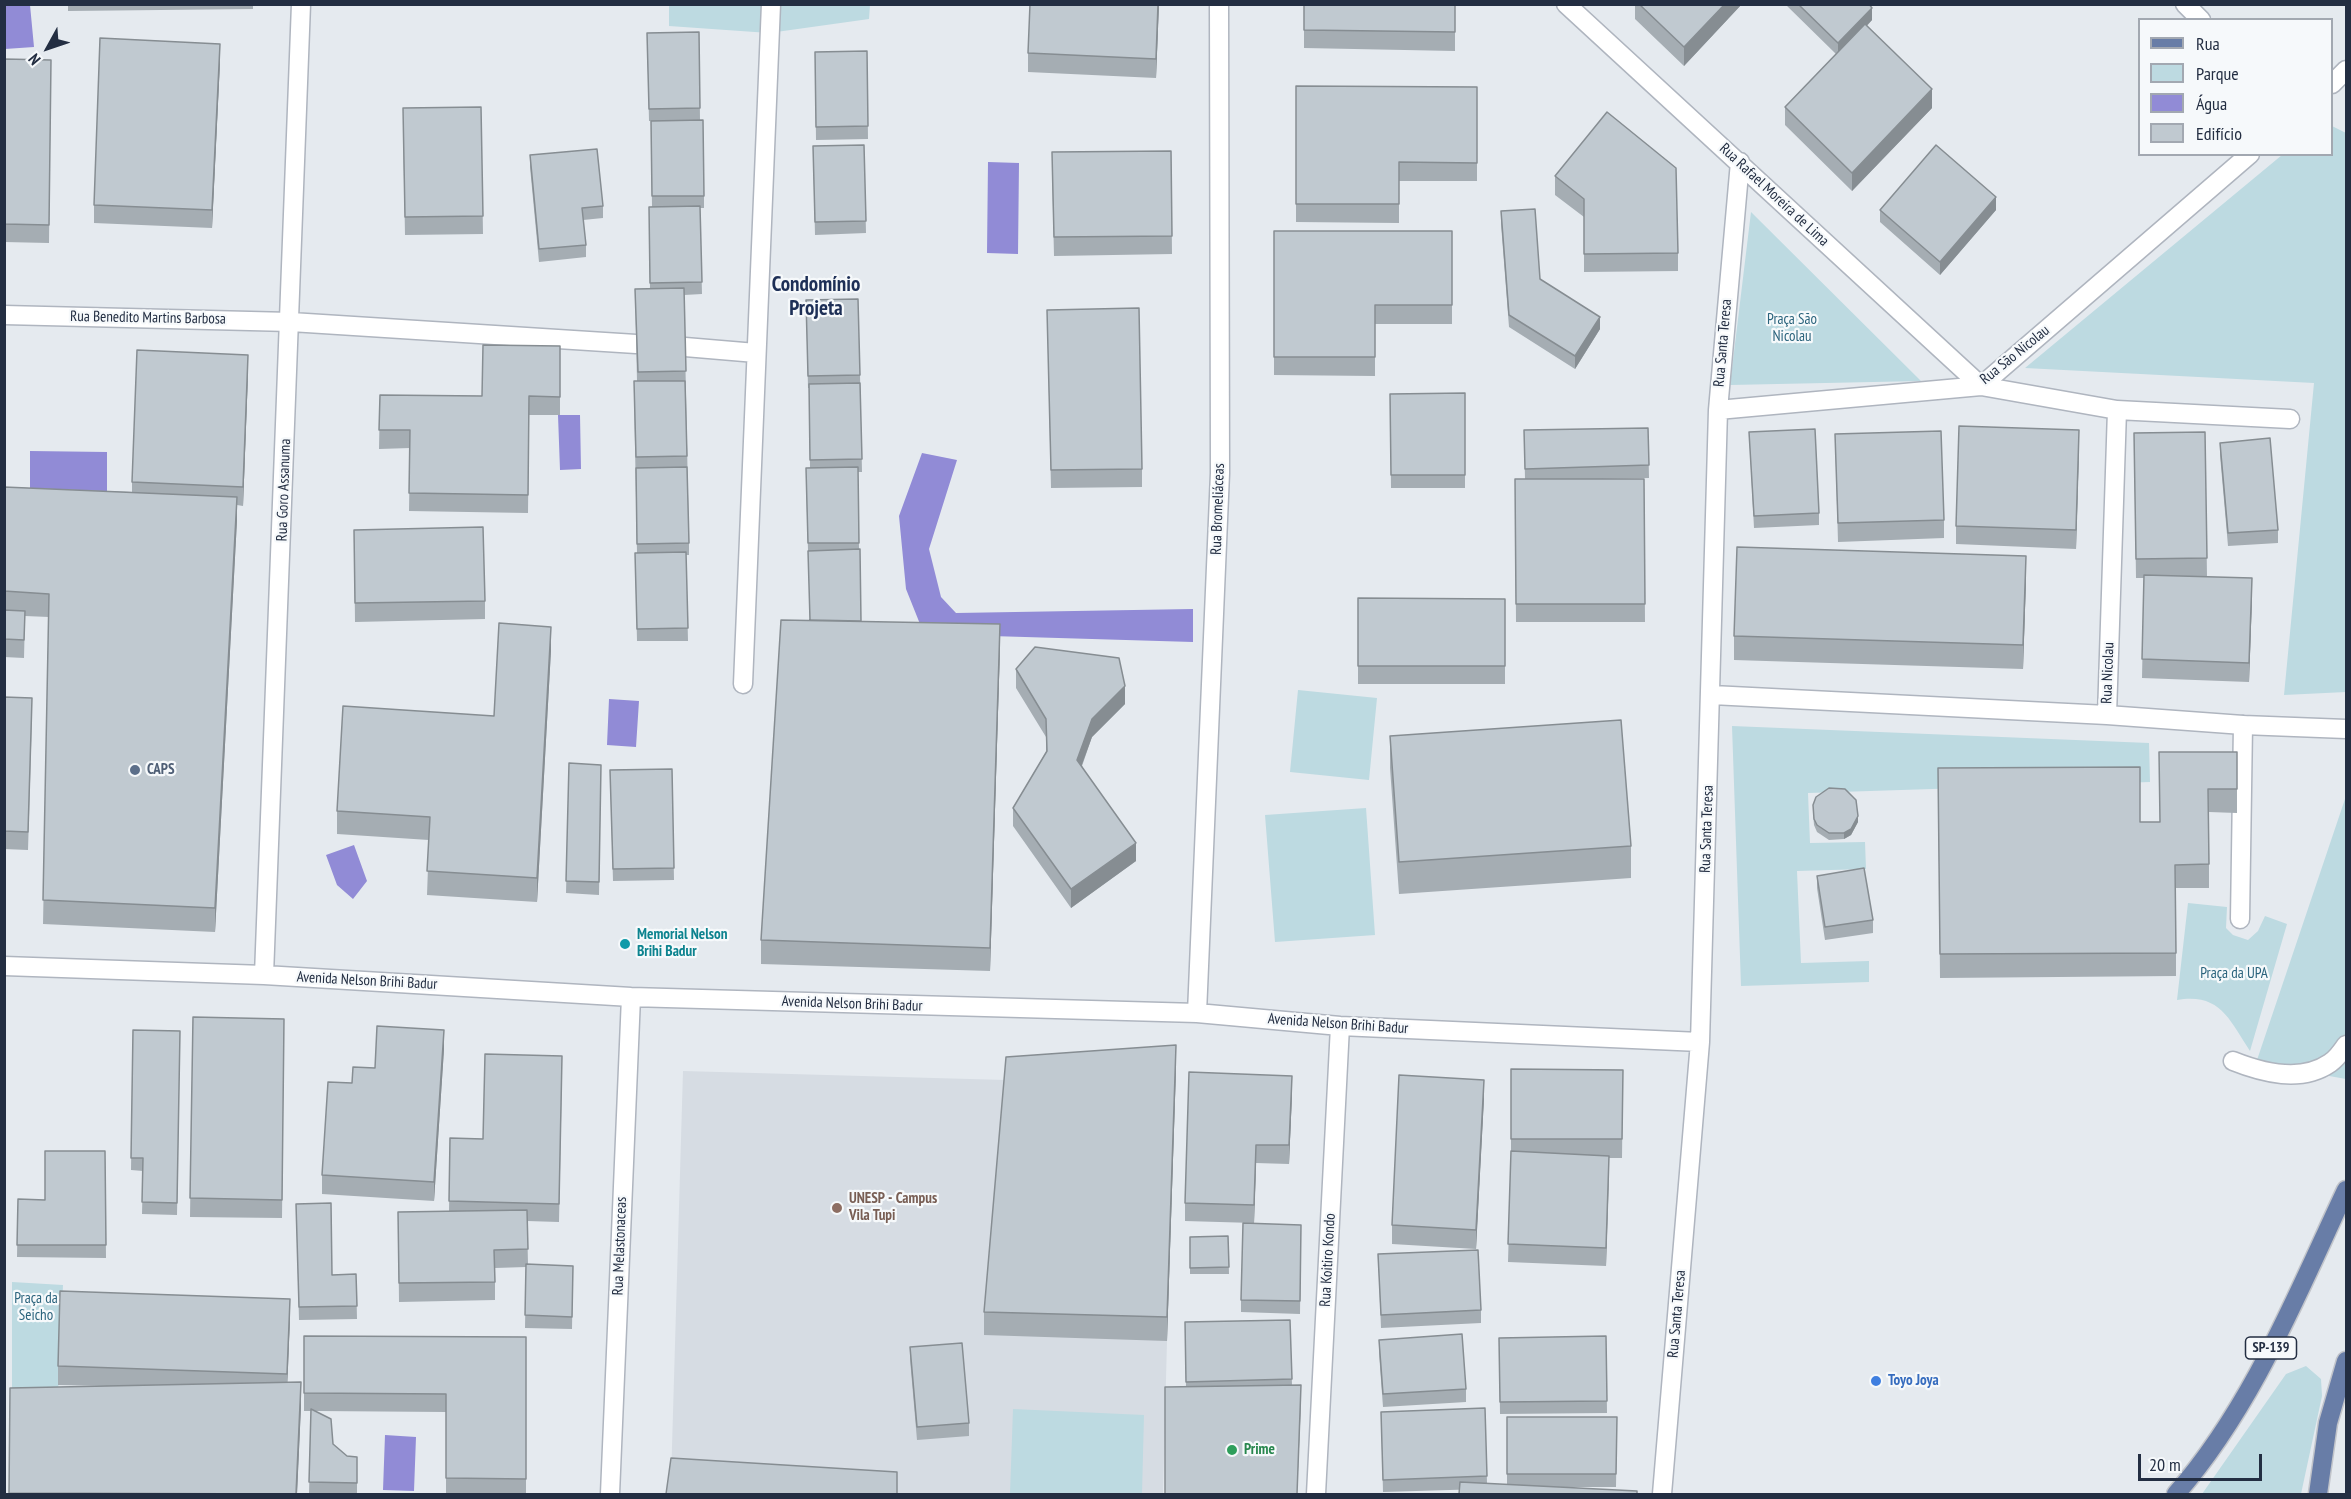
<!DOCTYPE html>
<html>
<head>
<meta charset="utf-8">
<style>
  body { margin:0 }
  #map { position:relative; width:2351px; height:1499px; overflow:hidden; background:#e5eaef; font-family:"PT Sans Narrow",sans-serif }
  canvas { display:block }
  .frame { position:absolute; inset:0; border:6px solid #232e42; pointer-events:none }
  .legend { position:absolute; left:2138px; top:18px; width:195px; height:138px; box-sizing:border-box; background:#f6f9fb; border:2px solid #a2a8b1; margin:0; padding:8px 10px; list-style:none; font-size:18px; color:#232e42 }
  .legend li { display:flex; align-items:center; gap:12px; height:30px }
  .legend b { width:30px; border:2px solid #a2a8b1 }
  .north { position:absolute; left:18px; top:18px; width:60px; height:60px; -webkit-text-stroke:4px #f6f9fb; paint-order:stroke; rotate:230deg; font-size:16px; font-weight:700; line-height:24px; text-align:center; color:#232e42 }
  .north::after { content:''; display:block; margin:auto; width:21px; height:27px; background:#232e42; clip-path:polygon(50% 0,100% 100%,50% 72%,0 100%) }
  .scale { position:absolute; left:2138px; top:1454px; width:124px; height:27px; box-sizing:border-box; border:3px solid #232e42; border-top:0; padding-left:8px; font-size:18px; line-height:21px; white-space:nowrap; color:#232e42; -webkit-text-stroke:4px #f6f9fb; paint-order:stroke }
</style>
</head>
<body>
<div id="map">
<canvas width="2351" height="1499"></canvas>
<div class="frame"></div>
<ul class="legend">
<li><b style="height:8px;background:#687da7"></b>Rua</li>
<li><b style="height:16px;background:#bddae1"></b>Parque</li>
<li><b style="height:16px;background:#918bd6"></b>Água</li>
<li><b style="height:16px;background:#c0c9d0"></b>Edifício</li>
</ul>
<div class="north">N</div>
<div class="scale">20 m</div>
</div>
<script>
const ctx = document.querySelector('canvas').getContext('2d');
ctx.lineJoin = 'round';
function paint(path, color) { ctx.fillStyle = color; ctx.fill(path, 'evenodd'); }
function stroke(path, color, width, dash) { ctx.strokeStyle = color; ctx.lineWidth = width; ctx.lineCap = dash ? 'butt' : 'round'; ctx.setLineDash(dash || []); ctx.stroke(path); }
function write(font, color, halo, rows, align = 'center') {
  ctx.font = font + ' "PT Sans Narrow",sans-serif'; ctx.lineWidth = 4.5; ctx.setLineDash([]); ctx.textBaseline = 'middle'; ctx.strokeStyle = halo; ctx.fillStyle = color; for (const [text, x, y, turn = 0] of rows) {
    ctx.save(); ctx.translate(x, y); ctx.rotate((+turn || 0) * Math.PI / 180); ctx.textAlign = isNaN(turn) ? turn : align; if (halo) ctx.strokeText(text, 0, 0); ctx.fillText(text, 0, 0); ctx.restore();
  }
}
paint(new Path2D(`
  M683,1071L1006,1080L1167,1341L1163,1494H879L671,1481Z`), '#d6dce3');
paint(new Path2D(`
  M669,5H870L869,19L769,33L669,26Z
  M2332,126L2346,133V692L2284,695L2314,383L2025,368L2282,155L2332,154Z
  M1751,212L1921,381L1730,385Z
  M1298,690L1377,698L1369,780L1290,772Z
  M1732,726L2149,743L2150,782L1808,793L1810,843L1865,842L1866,869L1797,871L1801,963L1869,961V982L1741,986Z
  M2346,796V1079L2256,1063Z
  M1366,808L1375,935L1275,942L1265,815Z
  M2188,903L2227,907L2226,928L2233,935L2248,940L2258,931L2265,916L2287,924L2250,1051C2229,1019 2220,993 2177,1000Z
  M12,1282L63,1285L58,1395L12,1396Z
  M2306,1366L2321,1379L2322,1396L2301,1494H2202L2286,1374Z
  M1013,1409L1144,1415L1142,1494H1010Z`), '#bddae1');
paint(new Path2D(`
  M5,4L30,5L34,47L5,49Z
  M988,162L1019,163L1018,254L987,253Z
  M558,415H580L581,469L560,470Z
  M30,451L107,452V493L30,492Z
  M922,453L957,460L929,549L941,597L956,613L1193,609V642L924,634L906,589L899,516Z
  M609,699L639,701L636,747L607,745Z
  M354,845L367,881L353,899L337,885L326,855Z
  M385,1435L416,1437L414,1491L383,1490Z`), '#918bd6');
const lane = new Path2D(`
  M2240,919L2243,725
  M2233,1061C2263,1073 2301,1083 2330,1063C2336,1059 2342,1051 2346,1045`);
const street = new Path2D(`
  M1566,4L1981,386
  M2185,4L2201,20
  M2332,84L2346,70
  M4,315L291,322L636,344
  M685,347L756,353
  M1981,386L2250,154
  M2117,410L2290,419
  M743,684L771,4
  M1712,695L2107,715L2117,410L1981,386L1718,410
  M2107,715L2243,725L2346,729
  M4,966L264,975L631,997L1197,1013L1340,1026L1700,1042
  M264,975L301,4
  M1197,1013L1220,473L1219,4
  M610,1494L631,997
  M1316,1494L1340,1026
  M1662,1494L1700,1042L1718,410L1740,162`);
const primary = new Path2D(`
  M2176,1494C2253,1406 2297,1294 2346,1190
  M2318,1494L2328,1423L2346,1361`);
stroke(lane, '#afb5bf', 21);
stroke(street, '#afb5bf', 21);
stroke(primary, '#c1c4ca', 21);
stroke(lane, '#fff', 18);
stroke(street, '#fff', 18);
stroke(primary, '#687da7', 18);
paint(new Path2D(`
  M68,4H253V9L68,11Z
  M1159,4L1156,78L1028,72V53Z
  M1304,4H1455V51L1304,48Z
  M1635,4H1742L1684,66L1635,19Z
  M1785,4H1869L1872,20L1867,26L1932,108L1852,191L1785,125V107L1836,54Z
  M699,32L700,120L704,196V208H700L702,294L684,295L689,543V555H686L688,641H637L635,553H637L634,394L637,381L635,289H650L649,207H652L651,121H649L647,33Z
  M867,51L868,139L816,140L815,52Z
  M4,59L51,60L49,243L4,242Z
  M220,62L212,228L94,223V205Z
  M1296,86L1477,87V181H1399V223L1296,222Z
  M481,107L483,234L405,235L403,127Z
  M864,145L866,233L815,235L813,146Z
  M1171,151L1172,254L1054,256L1052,170Z
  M530,155L603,206V218L583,220L586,245V257L539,262L530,167Z
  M1555,176L1678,253V271L1584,272V217L1555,195Z
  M1880,210H1996L1940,275L1880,222Z
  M1501,211L1540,279L1600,329L1575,369L1509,327L1501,224Z
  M1274,231H1452V324H1375V376L1274,375Z
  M806,300L860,375L862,472H858L859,549L861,621L1000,647L990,971L761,964V940L810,620L806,480L810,468L809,388H808Z
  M1047,310L1142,469V487L1051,488Z
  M560,346V415H529L528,513L409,511L410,448L379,449L380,395L482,396Z
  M248,373L243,506L237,505V520L215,932L43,924L49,617L25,616L24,658L4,657V487L132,492V482Z
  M1465,393V488H1391L1390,394Z
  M1648,428L1649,478L1602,479H1644L1645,622H1516L1515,479H1525L1524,430Z
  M1749,432L1819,513V525L1754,528Z
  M2205,432L2207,577L2252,597L2249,682L2142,678L2144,578H2136L2134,433Z
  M1835,434L1944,520V538L1838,542Z
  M2220,443L2278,530V543L2228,546L2220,455Z
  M2079,448L2076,549L1956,544V526Z
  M354,530L485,601V619L355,622Z
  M2026,580L2023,669L1734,660V636Z
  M1358,598L1505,599V684H1358Z
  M551,650L537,902L427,895L429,840L337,834V811L494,716Z
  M1016,669L1125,704L1092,737L1082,766L1136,861L1071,908L1013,826V808L1046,752V737L1016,688Z
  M4,697L32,717L28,850L4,849Z
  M1390,736L1631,846V878L1399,894L1390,768Z
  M2237,752V813L2209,812V888H2176V976L1940,978L1938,768L2140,822H2160Z
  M569,763L601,765L599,895L566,893Z
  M672,769L674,880L613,881L610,770Z
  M1813,811L1858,822L1851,835L1844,839L1829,840L1817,832L1814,825Z
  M1817,876L1873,920V933L1825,940L1817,888Z
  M193,1017L284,1019L282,1218L190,1217Z
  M133,1030L180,1031L177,1215L142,1214L143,1171L131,1170Z
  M444,1049L434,1201L322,1194V1175L352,1083L375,1068Z
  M1176,1069L1167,1341L984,1335V1312Z
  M1511,1069L1623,1070L1622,1158H1609L1606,1266L1508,1262L1511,1157Z
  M562,1075L559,1222L527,1221L528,1264L573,1266L572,1329L525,1328L526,1267L495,1268V1300L399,1302L398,1212H449L450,1138L483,1139Z
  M1292,1094L1289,1164L1256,1163L1254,1223L1185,1221V1203Z
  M1484,1098L1476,1249L1392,1244V1225Z
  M105,1151L106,1258L17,1257L18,1199L45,1200Z
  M296,1204L332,1275L356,1274L357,1319L299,1320Z
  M1301,1225L1300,1314L1241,1312V1300Z
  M1228,1236L1229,1274H1190V1237Z
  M1378,1254L1481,1310V1323L1381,1328Z
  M290,1317L287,1382L301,1406L297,1494H9L10,1388L107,1386L58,1385V1366Z
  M1290,1320L1292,1385L1301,1403L1186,1387L1185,1322Z
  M304,1336L526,1337V1494H446V1412L316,1411L333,1444L347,1456L357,1457V1494H309L311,1411H304Z
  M1606,1336L1607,1413L1500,1414L1499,1338Z
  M1379,1340L1466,1389V1402L1383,1407L1379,1353Z
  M910,1347L969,1423V1436L917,1440L910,1359Z
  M1485,1408L1487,1483L1507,1485V1417H1617L1616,1487H1550L1383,1492L1381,1412Z`), '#a5adb3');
paint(new Path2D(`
  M1158,4H1159L1156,78V59Z
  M1725,4H1742L1684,66V47Z
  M1872,8V20L1838,55V43Z
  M220,44V62L212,228V210Z
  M1932,89V108L1852,191V173Z
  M1996,197V210L1940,275V262Z
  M1600,317V329L1575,369V356Z
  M248,355V373L243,506V487Z
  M2079,430V448L2076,549V530Z
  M237,497V520L215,932V908Z
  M2026,556V580L2023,669V645Z
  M2252,578V597L2249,682V663Z
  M1000,624V647L990,971V948Z
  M551,627V650L537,902V878Z
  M1125,686V704L1092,737L1077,778V760L1092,719Z
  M1858,816V822L1851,835L1844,839V833Z
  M1136,843V861L1071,908V889Z
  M444,1030V1049L434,1201V1182Z
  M1176,1045V1069L1167,1341V1317Z
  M1292,1076V1094L1289,1164V1145Z
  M1484,1080V1098L1476,1249V1230Z
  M1256,1145V1163L1254,1223V1205Z
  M1609,1156V1174L1606,1266V1248Z
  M290,1299V1317L287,1392V1374Z
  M301,1382V1406L297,1494H296Z
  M1301,1385V1403L1297,1494Z`), '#868d92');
const building = new Path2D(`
  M1030,4H1158L1156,59L1028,53Z
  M1304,4H1455V32L1304,30Z
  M1639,4H1725L1684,47Z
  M1798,4H1869L1872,8L1838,43Z
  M1865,24L1932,89L1852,173L1785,107Z
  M699,32L700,108L649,109L647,33Z
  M100,38L220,44L212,210L94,205Z
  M867,51L868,126L816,127L815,52Z
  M4,59L51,60L49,225L4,224Z
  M1296,86L1477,87V163L1399,162V204H1296Z
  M481,107L483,216L405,217L403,108Z
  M1607,112L1676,168L1678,253L1584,254V199L1555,176Z
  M703,120L704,196H652L651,121Z
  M864,145L866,221L815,222L813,146Z
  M1936,145L1996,197L1940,262L1880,210Z
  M597,149L603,206L582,208L586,245L539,249L530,155Z
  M1171,151L1172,236L1054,237L1052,152Z
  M700,206L702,282L650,283L649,207Z
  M1535,209L1540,279L1600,317L1575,356L1509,315L1501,211Z
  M1274,231H1452V305H1375V357H1274Z
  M684,288L686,371L638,372L635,289Z
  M858,299L860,375L808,376L806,300Z
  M1139,308L1142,469L1051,470L1047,310Z
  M483,345L560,346V397L529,396L528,495L409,493L410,430H379L380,395L482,396Z
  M137,350L248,355L243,487L132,482Z
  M634,381H685L687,456L636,457Z
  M860,383L862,459L810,460L809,384Z
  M1465,393V475H1391L1390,394Z
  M1959,426L2079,430L2076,530L1956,526Z
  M1648,428L1649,465L1525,469L1524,430Z
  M1815,429L1819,513L1754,516L1749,432Z
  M1941,431L1944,520L1838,523L1835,434Z
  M2205,432L2207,558L2136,559L2134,433Z
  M2270,438L2278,530L2228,533L2220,443Z
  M687,467L689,543L637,544L636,468Z
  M858,467L859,543H808L806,468Z
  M1515,479H1644L1645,604H1516Z
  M4,487L237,497L215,908L43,900L49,594L4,591Z
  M483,527L485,601L355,603L354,530Z
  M1737,547L2026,556L2023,645L1734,636Z
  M860,549L861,621L810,620L808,551Z
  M686,552L688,628L637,629L635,553Z
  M2144,575L2252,578L2249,663L2142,659Z
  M1358,598L1505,599V666H1358Z
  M4,610L25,611L24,640L4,639Z
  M781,620L1000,624L990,948L761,940Z
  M499,623L551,627L537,878L427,871L430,817L337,811L343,706L494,716Z
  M1035,647L1119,658L1125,686L1092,719L1077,760L1136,843L1071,889L1013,808L1047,751L1046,719L1016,669Z
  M4,697L32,698L28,832L4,831Z
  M1621,720L1631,846L1399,862L1390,736Z
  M2159,752H2237V789H2208L2209,864L2175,865L2176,953L1940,954L1938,768L2140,767V822H2160Z
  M569,763L601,765L599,882L566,881Z
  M672,769L674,868L613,869L610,770Z
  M1829,788L1845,789L1856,800L1858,816L1851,829L1844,833H1829L1817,825L1814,819L1813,805L1816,797Z
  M1864,868L1873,920L1825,927L1817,876Z
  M193,1017L284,1019L282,1200L190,1198Z
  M377,1026L444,1030L434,1182L322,1175L328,1082L352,1083L353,1067L375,1068Z
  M133,1030L180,1031L177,1203L142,1202L143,1158H131Z
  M1176,1045L1167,1317L984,1312L1006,1057Z
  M485,1054L562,1056L559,1204L449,1201L450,1138L483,1139Z
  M1511,1069L1623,1070L1622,1139H1511Z
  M1189,1072L1292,1076L1289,1145H1256L1254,1205L1185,1203Z
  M1399,1075L1484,1080L1476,1230L1392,1225Z
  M45,1151H105L106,1245H17L18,1199L45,1200Z
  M1511,1151L1609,1156L1606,1248L1508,1244Z
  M331,1203L332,1275L356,1274L357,1306L299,1307L296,1204Z
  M527,1210L528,1249L494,1250L495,1282L399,1283L398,1212Z
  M1243,1223L1301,1225L1300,1301L1241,1300Z
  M1228,1236L1229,1267L1190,1268V1237Z
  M1478,1250L1481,1310L1381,1315L1378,1254Z
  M526,1264L573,1266L572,1317L525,1315Z
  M60,1291L290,1299L287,1374L58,1366Z
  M1290,1320L1292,1379L1186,1382L1185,1322Z
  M1462,1334L1466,1389L1383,1394L1379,1340Z
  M304,1336L526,1337V1479L446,1478V1394L304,1393Z
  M1606,1336L1607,1401L1500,1402L1499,1338Z
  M962,1343L969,1423L917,1427L910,1347Z
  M301,1382L296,1494L9,1493L10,1388Z
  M1301,1385L1297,1494H1165V1387Z
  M1485,1408L1487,1476L1383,1480L1381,1412Z
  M311,1409L331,1419L333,1444L347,1456L357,1457V1483L309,1482Z
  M1507,1417H1617L1616,1474H1507Z
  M671,1458L897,1472V1494H666Z
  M1460,1482L1637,1491V1494H1459Z`);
paint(building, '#c0c9d0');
stroke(building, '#868d92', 1.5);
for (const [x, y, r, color] of [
  [135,770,6,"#5c6f8a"],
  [625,944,6,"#0f9aa8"],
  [837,1208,6,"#8d6e63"],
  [1876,1381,6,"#3f7fe0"],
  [1232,1450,6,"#2e9e5b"]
]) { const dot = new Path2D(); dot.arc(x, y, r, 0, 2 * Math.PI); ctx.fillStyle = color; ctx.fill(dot); stroke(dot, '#f6f9fb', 2); }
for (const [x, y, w] of [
  [2271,1348,51]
]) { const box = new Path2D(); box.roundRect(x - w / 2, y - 11, w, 22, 4.5); ctx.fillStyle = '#f6f9fb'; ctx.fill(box); stroke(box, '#232e42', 1.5); }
write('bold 14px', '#232e42', null, [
  ["SP-139",2271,1348]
]);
write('15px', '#232e42', '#f6f9fb', [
  ["Rua Rafael Moreira de Lima",1774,195,43],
  ["Rua Benedito Martins Barbosa",148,318,1],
  ["Rua Santa Teresa",1723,343,-85],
  ["Rua São Nicolau",2015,355,-39],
  ["Rua Goro Assanuma",284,490,-88],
  ["Rua Bromeliáceas",1218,509,-88],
  ["Rua Nicolau",2108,673,-88],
  ["Rua Santa Teresa",1707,829,-88],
  ["Avenida Nelson Brihi Badur",367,981,3],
  ["Avenida Nelson Brihi Badur",852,1004,2],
  ["Avenida Nelson Brihi Badur",1338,1024,4],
  ["Rua Melastonaceas",620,1246,-88],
  ["Rua Koitiro Kondo",1328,1260,-87],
  ["Rua Santa Teresa",1677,1314,-85]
]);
write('15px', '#2a637c', '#f6f9fb', [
  ["Praça São",1792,320],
  ["Nicolau",1792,337],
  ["Praça da UPA",2234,974],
  ["Praça da",36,1299],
  ["Seicho",36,1316]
]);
write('bold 15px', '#4e5e75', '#f6f9fb', [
  ["CAPS",147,770]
], 'left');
write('bold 15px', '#0d838f', '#f6f9fb', [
  ["Memorial Nelson",637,935],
  ["Brihi Badur",637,952]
], 'left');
write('bold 15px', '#785e54', '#f6f9fb', [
  ["UNESP - Campus",849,1199],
  ["Vila Tupi",849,1216]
], 'left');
write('bold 15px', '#366cbe', '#f6f9fb', [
  ["Toyo Joya",1888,1381]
], 'left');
write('bold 15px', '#27864d', '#f6f9fb', [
  ["Prime",1244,1450]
], 'left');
write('bold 21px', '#1d2f56', '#f6f9fb', [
  ["Condomínio",816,285],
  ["Projeta",816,309]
]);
</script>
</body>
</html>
